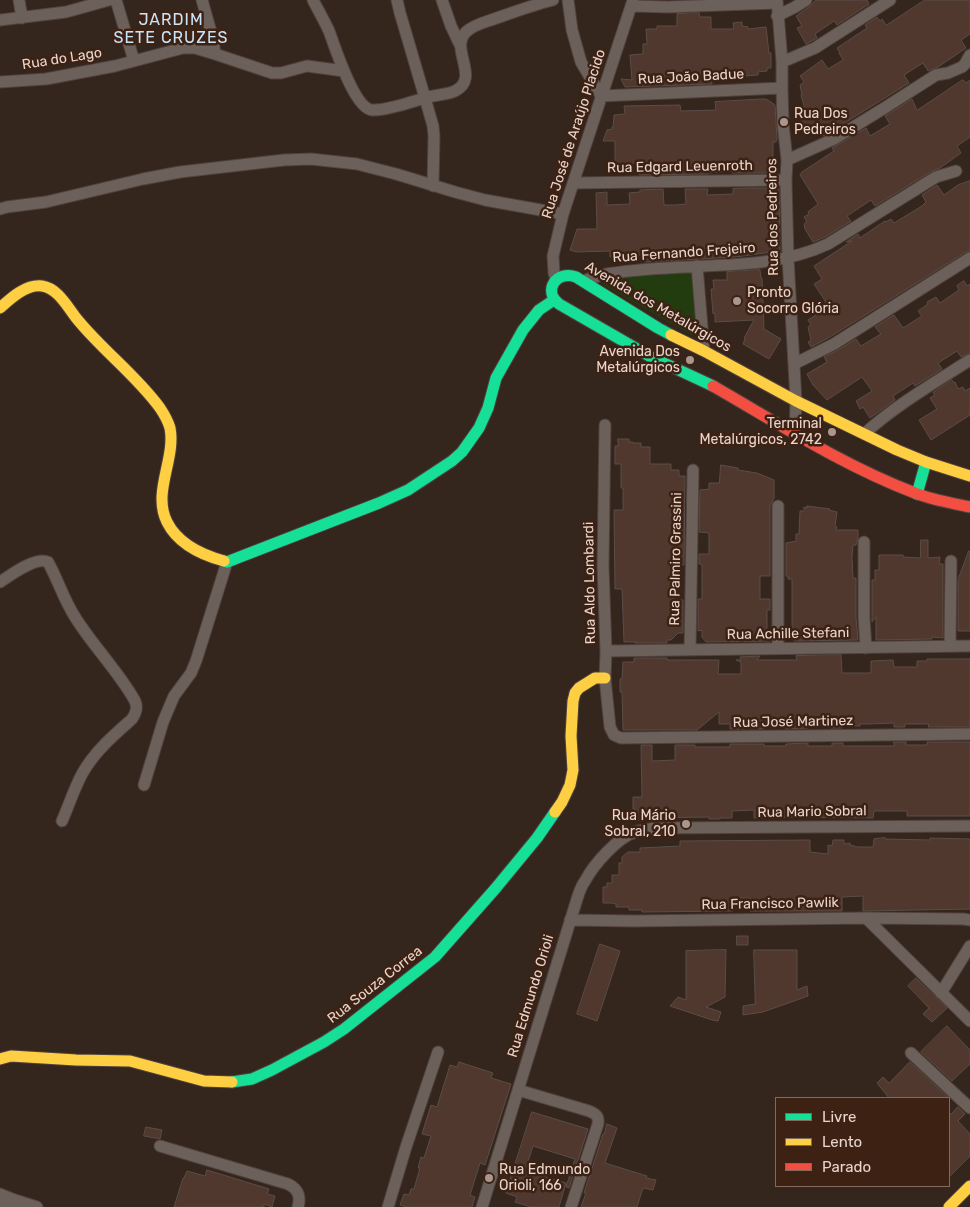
<!DOCTYPE html>
<html>
<head>
<meta charset="utf-8">
<style>
  body { margin:0 }
  #map { position:relative; width:970px; height:1207px; overflow:hidden; background:#34251d; font-family:Rubik,sans-serif }
  canvas { display:block }
  .legend { position:absolute; left:775px; top:1097px; width:175px; height:90px; box-sizing:border-box; background:#3d2214; border:1px solid #816a5e; margin:0; padding:6px 9px; list-style:none; font-size:15px; color:#e8d5cd }
  .legend li { display:flex; align-items:center; gap:10px; height:25px }
  .legend b { width:25px; border:1px solid #816a5e }
</style>
</head>
<body>
<div id="map">
<canvas width="970" height="1207"></canvas>
<ul class="legend">
<li><b style="height:6px;background:#16e098"></b>Livre</li>
<li><b style="height:6px;background:#ffcf43"></b>Lento</li>
<li><b style="height:6px;background:#f24e42"></b>Parado</li>
</ul>
</div>
<script>
const ctx = document.querySelector('canvas').getContext('2d');
ctx.lineJoin = 'round';
function paint(path, color) { ctx.fillStyle = color; ctx.fill(path, 'evenodd'); }
function stroke(path, color, width, dash) { ctx.strokeStyle = color; ctx.lineWidth = width; ctx.lineCap = dash ? 'butt' : 'round'; ctx.setLineDash(dash || []); ctx.stroke(path); }
function write(font, color, halo, rows, align = 'center') {
  ctx.font = font + ' Rubik,sans-serif'; ctx.lineWidth = 5; ctx.setLineDash([]); ctx.textBaseline = 'middle'; ctx.strokeStyle = halo; ctx.fillStyle = color; for (const [text, x, y, turn = 0] of rows) {
    ctx.save(); ctx.translate(x, y); ctx.rotate((+turn || 0) * Math.PI / 180); ctx.textAlign = isNaN(turn) ? turn : align; if (halo) ctx.strokeText(text, 0, 0); ctx.fillText(text, 0, 0); ctx.restore();
  }
}
paint(new Path2D(`
  M694,268L698,332L697,335H691L603,285L602,281L604,278Z`), '#223b0f');
const building = new Path2D(`
  M816,0H867L869,4L837,25L834,21L815,34L817,38L806,44L797,28L802,26L796,16L810,6Z
  M925,0H970V34L961,40L966,48L938,67L928,71L923,63L904,75L909,83L830,132L823,136L817,127L809,133L801,119L800,113L805,110L801,95H802L800,85L804,82L800,76L822,60L828,69L843,60L839,53H840L837,48L867,28L865,25L877,17L880,21L882,19L886,25Z
  M699,13L700,17H711V29H734L733,23L742,22V26L748,27V29L766,27L769,53H771V68H767V71L758,72V75L746,76V74H745V73L721,74V76L711,77L712,84L625,87L621,79L632,80L630,55L643,54V44H647L646,29H657V26H677V14Z
  M963,80L966,83L970,80V137L957,146L961,153L940,168L932,171L875,206L871,200L847,216L851,221L825,237L813,242L805,229L804,224L807,222L804,217L809,214L808,212L818,204L800,175L802,172L834,151L832,148L866,128L870,136L890,124L885,116L912,99L917,110Z
  M764,99L768,100L775,105L777,139L776,142H773V169L765,173H732V171L708,173V174L639,175L638,163L615,164V141H603L607,130L612,129V127H613L614,115L625,114L624,106L680,105L681,111L716,110L715,102Z
  M970,181V251L966,252L830,337L811,347L808,342L811,340L808,327L811,325L808,320L816,315L814,312L826,304L825,302H826L814,284L822,279L814,266L852,241L846,242L858,234L860,238L885,221L886,222L891,219L894,223L922,206L926,202L922,195L937,185L944,195L958,185Z
  M744,188H776L779,189L780,251L735,257L644,262V255L610,257V251L577,252L570,250L577,229H597L596,193L607,192V205L630,204L629,193L640,192V190L663,189L664,205H675L686,204L685,189H708L707,195L733,194V189Z
  M760,270L761,278H762L764,329L781,339L769,359L743,344L745,339L744,338L754,320L715,322V313L713,314L711,289H714L713,280H727V272Z
  M964,281L967,286L970,284V353L961,357L957,351L938,363L942,369L915,386L913,383L893,396L895,400L870,418L863,407L860,409L856,401L872,391L862,377L827,400L813,385L807,374L827,362L824,357L838,350L856,339L861,346L881,334L875,327L894,315L903,328L922,316L918,311L928,304L927,302L936,297L940,303L959,290L957,286Z
  M952,380L954,383L955,382L958,389L963,387L965,391L970,388V415L931,440L919,420L937,409L930,398L935,395L933,393Z
  M618,439H629V442H633V443H641V447H650V464H671V470H679V476H685L684,565L672,566L673,599L683,600V633H678L671,640H667V643H635L636,642H624L622,589H615L614,510H623V488H621V464H615V446H618Z
  M721,465L738,468V470L757,473L774,480V498L770,506V576H760V599H770V610H767V634L770,633V641L706,642L702,637V630L698,631V599H702V565L701,564H699V554H709V533L699,532L700,490L709,489V483H719Z
  M807,506L830,509L829,510L837,512L835,526L837,527L836,530H858V538L856,545H853L852,557L853,578H856V618L858,640L794,641V639H792V579H788V576H786V543L796,541V534H799L800,511H804V507L807,508Z
  M921,540H928V558L940,557L939,564H943V638L932,637V639L876,640V617L872,622V580H875V570H879V555H903V557L920,558Z
  M969,551H970V631H958V580Z
  M841,655L842,673H871V661L893,660L894,667H917V661H927V659H970V727H928L929,724H905V727H894V723L869,724H860V726H842V728H831V725H814L808,726V728L786,729V727H764V729H730V724H719V712L697,730H623L622,692H620V679H622L623,662H634V658H667V660H719L718,674H741V662L736,660H741L740,657L760,656L757,660H797L796,656Z
  M894,742H906V745H927V742H970V816H907V811H874L873,818L786,817L754,818V810L732,811V818H720V819H709V817L648,818L635,821V809H633V797H642L641,745H652V761L675,760V745H695V747H730V744H764V746H786V744L808,743V746H832V743H843V746H894Z
  M885,838V839L930,840V838L970,839V909L863,911V896L842,897V911H750V898H733V911L642,912V910H629V907H616V904L612,903H603V887H607V883H612V875H619V863H622V857L628,852H640V848L680,846V841L810,840V852L828,854V845L832,846L833,840H844V844L850,843V845L858,847H873L874,839Z
  M737,936H748V945H737Z
  M600,944L620,951L597,1021L577,1014Z
  M726,950L725,997L706,1007L721,1012L718,1021L712,1020L670,1006L678,997L686,1000V951Z
  M754,950H797V990L807,986L808,996L763,1012L743,1015V1006L755,1004Z
  M916,978L947,1008L932,1022L923,1014L929,1008L908,986Z
  M947,1026L970,1050V1064L952,1081L921,1052Z
  M459,1062L493,1073L491,1078L511,1084L485,1165L480,1163L470,1195L475,1197L472,1207H406L400,1205L404,1194L409,1195L411,1189H414L420,1168H418L421,1157L424,1158L431,1136L422,1134L431,1105L437,1107L450,1065L457,1067Z
  M910,1062L949,1098H889L877,1083L883,1077L889,1083Z
  M958,1107L965,1114L958,1121L970,1134V1156L949,1177V1112L951,1114Z
  M532,1112L588,1129L569,1188L566,1187L575,1159L533,1146L525,1171L566,1183L559,1207H531L515,1202L517,1197L506,1193Z
  M607,1124L617,1128L605,1163L647,1176L646,1178L656,1180L653,1190L643,1188L637,1207H581L586,1193H584L603,1134H604Z
  M146,1127L162,1130L160,1139L144,1136Z
  M207,1170L269,1189L267,1194L275,1196L272,1207L264,1204V1207H174L183,1178H184L187,1171L205,1176Z`);
paint(building, '#50382e');
stroke(building, '#5a4d47', 1);
const street = new Path2D(`
  M19,0L22,18
  M116,0L134,61
  M202,0L213,39L215,54L272,73H281L307,66L344,71
  M313,0C318,10 324,20 329,31C335,47 354,108 372,110C386,111 411,102 425,98L433,126L434,136L433,186
  M397,0L400,13L425,98C434,95 446,95 455,91C481,78 449,49 466,32C473,25 485,22 494,19C514,12 533,5 553,0
  M442,0L451,26L460,45
  M568,0L572,30L581,62L601,96L782,88
  M777,0L782,62V88L783,124L787,160L786,180L788,258L796,401L795,433
  M631,6L668,7L777,3
  M777,16L795,7L806,0
  M0,20L66,12L109,0
  M782,62L815,48L890,0
  M0,82L46,79L115,66L183,48H195L215,54
  M787,160L834,139L886,107L936,75L948,73L962,67L965,64L970,55
  M574,183L786,180
  M0,209L7,207L46,202L143,179L180,172L284,160L311,159L357,164L396,174L455,192L485,200L563,214
  M697,266L704,351
  M556,280L554,273L553,256L563,214L633,0
  M584,281C602,273 620,272 640,270C702,263 771,271 828,244L936,177L956,171
  M794,364L834,344L970,258
  M605,425L603,566L606,651L605,678L610,727L614,735L621,738L970,734
  M864,434C896,405 934,383 970,360
  M864,542V618L866,648
  M0,582C11,575 36,556 48,562C58,580 64,600 75,617C93,646 119,672 135,701C138,708 136,713 132,719C114,735 94,752 82,774C74,789 69,805 62,821
  M950,646L951,561
  M778,648V506
  M690,650L693,470
  M606,651L970,646
  M144,785L163,722L174,696L191,673L196,661L227,562
  M866,918L970,1021
  M570,920L634,921L866,918L963,919L970,920
  M941,993L970,946
  M911,1053L970,1108
  M518,1090L589,1111C596,1114 599,1116 598,1124L571,1207
  M160,1146L288,1184C298,1189 301,1196 298,1207
  M0,1194L15,1200L37,1207
  M0,1205L18,1204
  M388,1207L406,1147L438,1052
  M482,1207L577,899C579,893 581,886 585,881C594,864 617,838 635,832C641,830 648,830 654,828L970,826`);
const fast = new Path2D(`
  M671,335L658,328L576,277C557,270 542,290 559,304L651,357L713,386
  M917,494L926,462
  M224,561L227,562L379,503L408,490L452,461L462,452L479,428L488,408L496,378L523,330L539,310L554,300
  M232,1082L252,1079L272,1070L324,1042L344,1029L435,957L495,889L537,838L555,812`);
const slow = new Path2D(`
  M0,308C11,298 26,284 42,286C58,288 68,308 77,319C103,351 136,375 160,408C164,414 168,421 170,428C176,459 152,492 167,522C178,544 202,555 224,561
  M671,335L704,351L796,401L897,450L926,462L970,476
  M555,812L562,802L570,785L573,770L571,736L573,701L575,693L579,688L595,678H605
  M0,1059L11,1056L76,1060L130,1061L204,1081L232,1082
  M949,1207L970,1186`);
const jam = new Path2D(`
  M713,386C779,424 844,466 915,493C932,500 952,503 970,507`);
stroke(street, '#50423d', 13);
stroke(fast, '#50423d', 13);
stroke(slow, '#50423d', 13);
stroke(jam, '#50423d', 13);
stroke(street, '#6c605a', 11);
stroke(fast, '#16e098', 11);
stroke(slow, '#ffcf43', 11);
stroke(jam, '#f24e42', 11);
for (const [x, y, r, color] of [
  [784,122,5,"#a9978f"],
  [737,301,5,"#a9978f"],
  [690,360,5,"#a9978f"],
  [832,432,5,"#a9978f"],
  [686,824,5,"#a9978f"],
  [489,1178,5,"#a9978f"]
]) { const dot = new Path2D(); dot.arc(x, y, r, 0, 2 * Math.PI); ctx.fillStyle = color; ctx.fill(dot); stroke(dot, '#3d2214', 2); }
write('14px', '#e8d5cd', '#3d2214', [
  ["Rua do Lago",62,59,-9],
  ["Rua João Badue",691,77,-3],
  ["Rua José de Araújo Placido",574,134,-72],
  ["Rua Edgard Leuenroth",680,167,-1],
  ["Rua dos Pedreiros",773,217,-91],
  ["Rua Fernando Frejeiro",684,253,-4],
  ["Avenida dos Metalúrgicos",658,307,30],
  ["Rua Palmiro Grassini",676,559,-89],
  ["Rua Aldo Lombardi",590,583,-91],
  ["Rua Achille Stefani",788,634,-1],
  ["Rua José Martinez",793,722,-1],
  ["Rua Mario Sobral",812,812,-1],
  ["Rua Francisco Pawlik",770,904,-1],
  ["Rua Souza Correa",375,985,-38],
  ["Rua Edmundo Orioli",531,996,-73]
]);
write('14px', '#e8d5cd', '#3d2214', [
  ["Rua Dos",794,114],
  ["Pedreiros",794,130],
  ["Pronto",747,293],
  ["Socorro Glória",747,309],
  ["Avenida Dos",680,352,"right"],
  ["Metalúrgicos",680,368,"right"],
  ["Terminal",822,424,"right"],
  ["Metalúrgicos, 2742",822,440,"right"],
  ["Rua Mário",676,816,"right"],
  ["Sobral, 210",676,832,"right"],
  ["Rua Edmundo",499,1170],
  ["Orioli, 166",499,1186]
], 'left');
ctx.letterSpacing = '1px';
write('16px', '#c9e3f8', '#3d2214', [
  ["JARDIM",171,20],
  ["SETE CRUZES",171,38]
]);
ctx.letterSpacing = '0px';
</script>
</body>
</html>
